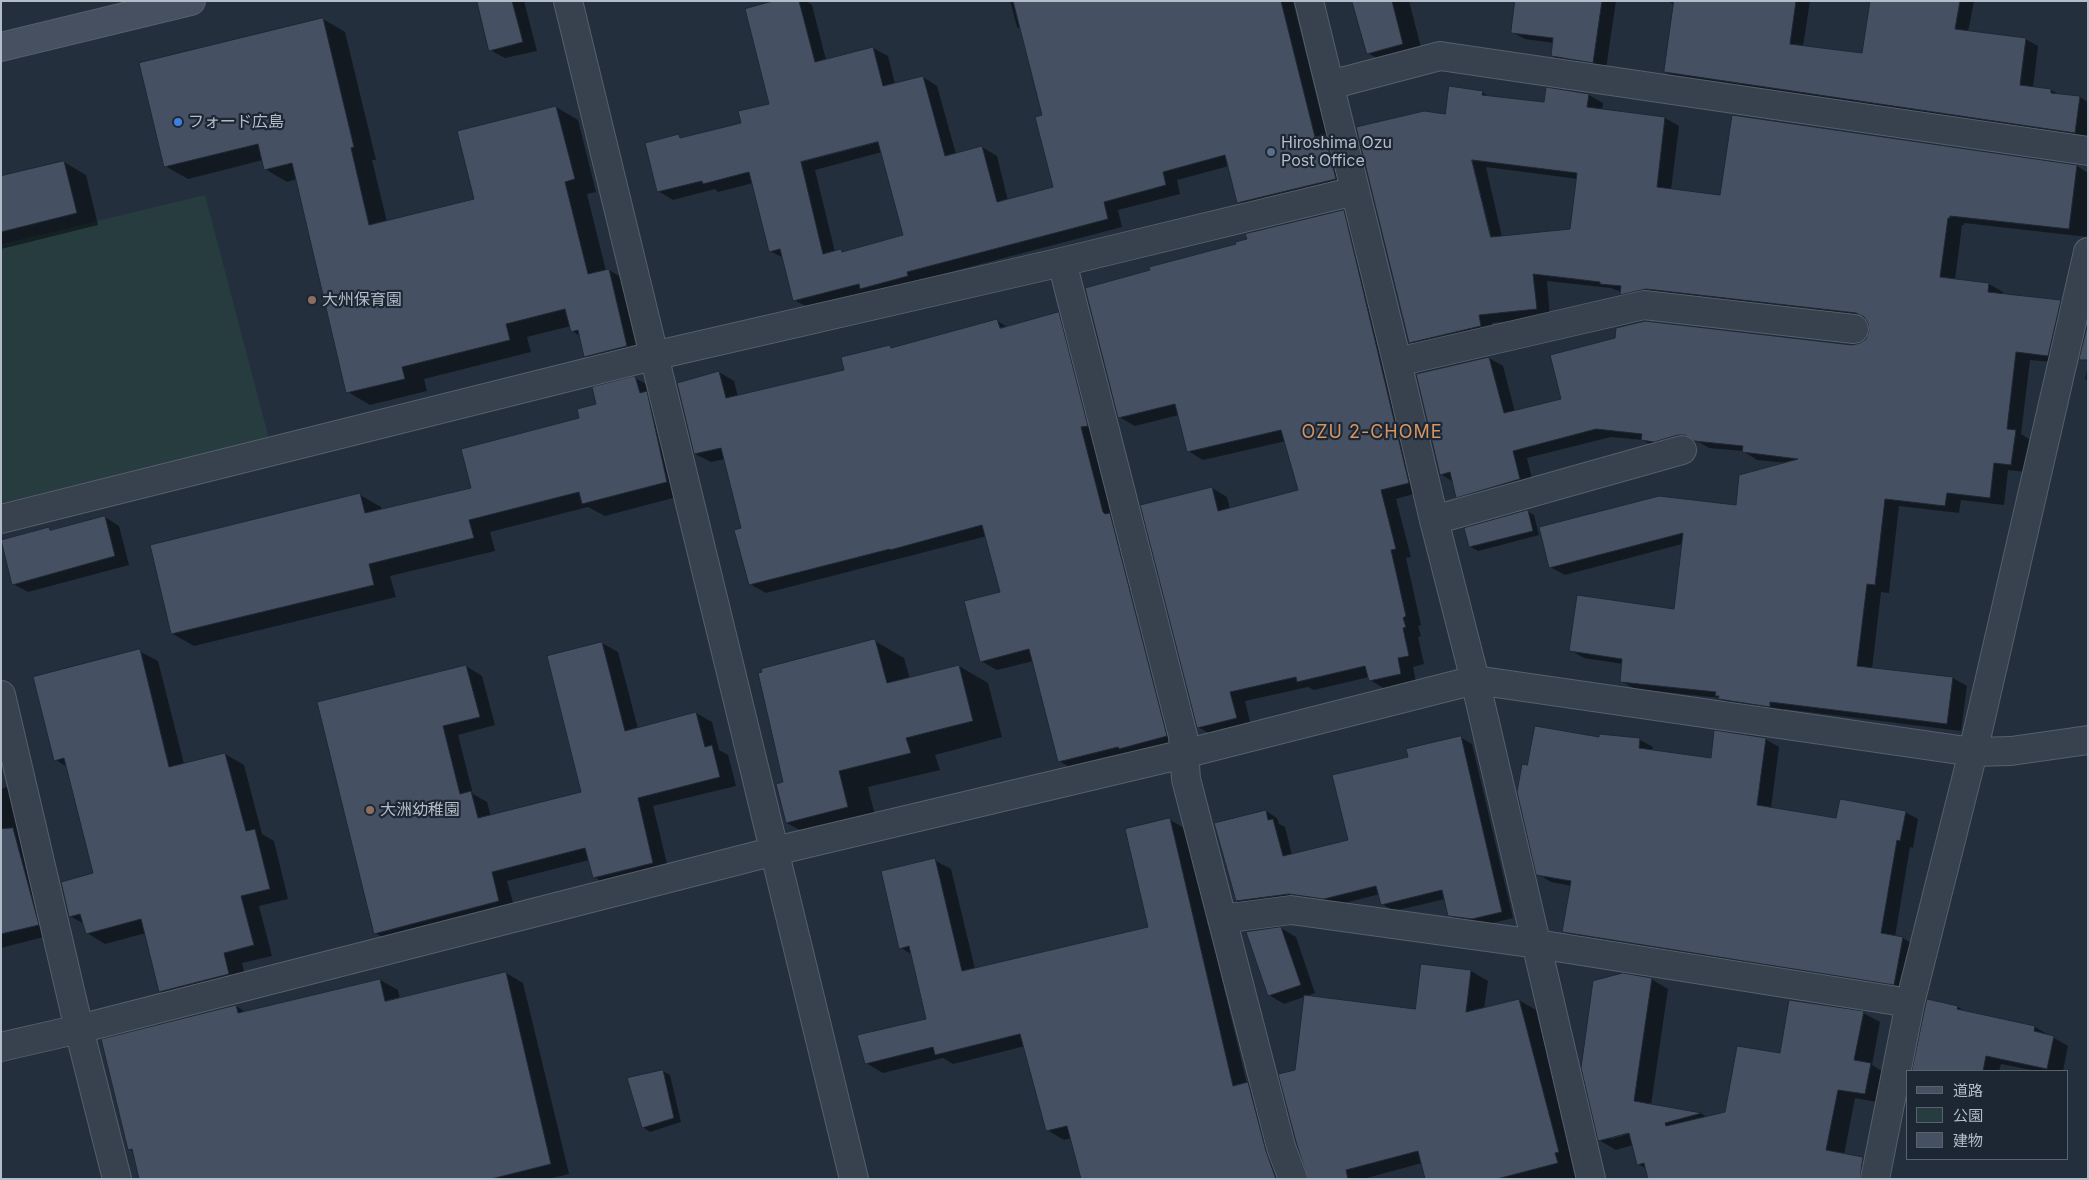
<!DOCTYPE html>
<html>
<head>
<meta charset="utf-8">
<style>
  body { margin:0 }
  #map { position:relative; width:2089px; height:1180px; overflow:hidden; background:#242f3e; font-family:Inter,"Noto Sans JP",sans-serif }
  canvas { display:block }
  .frame { position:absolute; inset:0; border:2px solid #b4bcc9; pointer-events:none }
  .legend { position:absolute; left:1906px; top:1070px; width:162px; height:90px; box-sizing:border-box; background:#1d2633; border:1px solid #59626f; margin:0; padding:6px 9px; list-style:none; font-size:15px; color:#b4bcc9 }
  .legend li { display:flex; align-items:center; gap:10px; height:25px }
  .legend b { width:25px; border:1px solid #59626f }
</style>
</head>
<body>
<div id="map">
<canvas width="2089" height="1180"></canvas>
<div class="frame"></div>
<ul class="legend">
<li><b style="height:6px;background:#465061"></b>道路</li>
<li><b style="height:14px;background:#263c3f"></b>公園</li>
<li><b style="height:14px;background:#455162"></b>建物</li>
</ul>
</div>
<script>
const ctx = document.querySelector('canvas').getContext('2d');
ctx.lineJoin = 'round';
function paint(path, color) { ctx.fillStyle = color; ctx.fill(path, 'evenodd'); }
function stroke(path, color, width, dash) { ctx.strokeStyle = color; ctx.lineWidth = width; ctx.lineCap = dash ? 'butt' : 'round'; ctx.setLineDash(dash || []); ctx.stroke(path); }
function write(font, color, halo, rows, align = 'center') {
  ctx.font = font + ' Inter,"Noto Sans JP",sans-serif'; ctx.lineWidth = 4.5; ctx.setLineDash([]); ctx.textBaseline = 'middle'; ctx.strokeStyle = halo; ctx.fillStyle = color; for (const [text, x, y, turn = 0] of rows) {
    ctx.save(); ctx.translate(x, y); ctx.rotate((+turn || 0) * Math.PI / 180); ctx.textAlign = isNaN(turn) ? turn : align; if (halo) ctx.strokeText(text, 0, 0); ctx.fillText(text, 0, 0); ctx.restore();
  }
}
paint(new Path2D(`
  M205,195L269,439L1,503V244Z`), '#263c3f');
paint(new Path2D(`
  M478,1H524L537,51L505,58L490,50Z
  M778,1H806L812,5L826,60L873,48L888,56L895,84L923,77L937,86L956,154L982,147L997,156L1008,201L1055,188L1044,116L1021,29L1017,27L1010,1H1293L1327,137L1340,144L1350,187L1253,211L1239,203L1229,166L1177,180L1180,194L1118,210L1122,227L920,280L921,284L809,308L794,300L784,258L770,251L753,183L718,192L715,189L673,200L658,191L678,136L684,139L743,124L771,105ZM882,152L905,236L844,252L841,251L835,252L815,170Z
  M1354,1H1409L1423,55L1388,65L1368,53Z
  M1516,1H1616L1606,69L1565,63L1552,56L1554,43L1525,39L1512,32Z
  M1668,1H1810L1803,46L1864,54L1871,1H1974L1968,32L2025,39L2038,46L2033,88L2051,90L2060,95L2080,97L2088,102V138L1678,79L1665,72L1674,5Z
  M323,19L345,32L376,160H372L387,222L475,200L556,107L578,120L596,192L587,194L606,271L609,270L631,283L649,359L608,369L586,356L580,336L572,331L571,326L527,337L531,352L424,379L427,391L370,405L348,392L297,179L287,182L265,169L263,160L188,179L165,166Z
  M1482,92L1490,97L1545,103L1589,95L1603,103L1602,110L1665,118L1679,126L1671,190L1721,196L2077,166L2088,173V237L1964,223V225H1962L1955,280L1989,284L2003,292V295L2061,301L2075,309L2062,363L2030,360L2021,434L2029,439L2025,472L2008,470L2004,505L1961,500L1959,513L1899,506L1889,593L1881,592L1872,669L1953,678L1967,686L1961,731L1784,709V714L1734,707L1720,698L1635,689L1621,681L1623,664L1584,658L1570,650L1675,610L1682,544L1565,575L1550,567L1737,507L1787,463L1757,460L1743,451L1709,448L1699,442L1657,448L1643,440L1611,437L1527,458L1534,487L1471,505L1457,497L1453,482L1441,474L1489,358L1503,366L1515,412L1860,345L1867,339L1871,330L1868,321L1661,297L1635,302L1621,294V292L1611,288L1547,281L1550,317L1492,323L1495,334L1424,351L1410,342L1446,116ZM1486,167L1578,179L1572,230L1502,237Z
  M64,162L86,175L98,225L1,249V178Z
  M1344,211L1359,220L1424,491L1396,499L1411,557L1406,558L1421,625L1418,626L1421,636L1418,637L1424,664L1413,667L1416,682L1385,689L1370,680L1369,677L1314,690L1308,687L1245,701L1251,726L1214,736L1198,727L1212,488L1227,497L1230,509L1299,491L1286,441L1203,460L1188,451L1179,415L1135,426L1119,417L1237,245Z
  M1058,313L1074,322L1182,745L1075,770L1059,761L1033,661L997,670L981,661L1001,593L987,536L766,593L750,584L742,529L725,459L711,462L695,454L719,372L734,381L738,397L845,371L889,346L894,349L997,321L1008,327Z
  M2088,366V381L2085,379Z
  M635,378L657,390L688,494L605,516L588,507L490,532L495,551L390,576L396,597L194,646L173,634L360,495L381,507L382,511L472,489L581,419L598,405Z
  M1527,511L1534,515L1539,535L1478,551L1471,547Z
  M105,517L119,526L129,565L28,592L13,584L49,529L52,531Z
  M875,641L904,658L910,679L959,666L988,683L1002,737L935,755L940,770L868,787L877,824L817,840L787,823L785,783Z
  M602,643L618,652L638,729L696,713L712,722L719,750L728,755L736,786L653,806L669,872L610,886L594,877L589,860L507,881L515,910L391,942L375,933L319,703L466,666L482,676L495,725L458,735L473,794L487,802L491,817L583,793Z
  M139,651L158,661L184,764L225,754L244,765L262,834L274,841L288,899L259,906L272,956L242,963L247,985L179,1002L160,992L146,933L105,944L87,933L84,924L70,916L94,874L67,767L56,760Z
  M1460,737L1472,744L1513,918L1485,925L1461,922L1449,915L1445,899L1394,911L1382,904L1380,894L1337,905L1248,907L1237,901L1266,811L1277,818L1279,824L1285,827L1292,855L1350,840L1410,758Z
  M1600,739L1640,740L1653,747L1652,751L1712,759L1765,739L1779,747L1771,808L1837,819L1905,812L1918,819L1913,848L1910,847L1895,937L1903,938L1916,946L1908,991L1576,939L1563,931L1572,886L1551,882L1538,874L1528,767Z
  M6,787L23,797L55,934L1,948V789Z
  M1170,820L1186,829L1247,1084L1265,1093L1289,1179H1082L1072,1138L1064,1140L1047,1130L1025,1046L953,1064L943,1058L883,1073L866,1063L928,1020L913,955L901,948L934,860L951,869L975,969L1150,928Z
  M1281,928L1296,937L1315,993L1284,1004L1269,995Z
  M1422,965L1471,971L1488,981L1484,1008L1519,1000L1536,1010L1578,1179H1426L1422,1163L1363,1179H1309L1296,1071L1416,1010Z
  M506,973L523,983L569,1174L548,1179H140L134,1152L129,1149L236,1006L246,1012L380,980L398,990L400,999Z
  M1651,979L1668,989L1651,1105L1702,1114L1707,1117L1726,1113L1781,1055L1863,1013L1880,1022L1872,1065L1887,1074L1882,1103L1855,1098L1844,1155L1863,1165L1861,1179H1649L1647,1169L1638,1164L1633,1145L1616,1150L1599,1140ZM1634,1130L1635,1132L1611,1139V1136Z
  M1928,1000L1958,1007L1968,1013L2035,1027L2068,1046L2063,1071H2036L2001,1064L1999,1071H1914Z
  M663,1071L670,1075L681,1122L650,1132L643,1127Z`), '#0007');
const building = new Path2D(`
  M477,1H512L523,42L489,51Z
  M773,1H799L815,62L873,47L883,86L923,76L945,156L982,146L997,202L1053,187L1035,117L1042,115L1013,1H1281L1315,137L1325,135L1336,179L1237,203L1225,155L1163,172L1166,185L1104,202L1108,219L907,272L908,276L860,289L859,284L793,301L780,249L769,252L749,172L703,184L702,181L657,192L645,143L679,134L680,138L741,123L738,111L769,104L745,9ZM878,142L903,235L842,252L841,249L823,254L801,162Z
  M1352,1H1392L1403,44L1367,54Z
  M1515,1H1602L1593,63L1551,56L1553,38L1511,33Z
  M1674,1H1796L1790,44L1862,53L1870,1H1960L1955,29L2026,38L2020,85L2051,89V93L2080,96L2075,133L1664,72Z
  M323,18L354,147L351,148L369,225L474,199L457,131L556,106L575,179L565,182L588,274L609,269L627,346L584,357L578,330L571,332L565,309L506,324L510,340L402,367L405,379L346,393L292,163L264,170L258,144L164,167L139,63Z
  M1449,86L1483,91L1482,95L1544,102L1546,87L1589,94L1587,107L1665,117L1657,187L1720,195L1732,115L2077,165L2069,229L1950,216V218H1948L1940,277L1989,283L1988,292L2061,300L2048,356L2016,352L2007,429L2016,430L2011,465L1994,463L1990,498L1947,493L1945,506L1885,499L1875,585L1867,584L1857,666L1953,677L1947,724L1770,702V707L1718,699L1719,696H1715L1716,692L1620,682L1622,659L1569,651L1577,595L1674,609L1683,533L1549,568L1539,527L1659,496L1736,505L1739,475L1798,459L1742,452L1743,446L1694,441L1685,435H1678L1654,442L1641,440L1642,434L1596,429L1513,451L1520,479L1456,498L1450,472L1440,475L1416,374L1489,357L1504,413L1561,399L1550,355L1615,338L1616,328L1645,321L1852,345L1860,343L1866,339L1869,331L1868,323L1864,317L1856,313L1646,289L1620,295L1621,286L1600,284V282L1533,274L1537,309L1479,315L1481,326L1409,343L1356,127L1424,111L1445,114ZM1472,160L1577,173L1570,229L1491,237Z
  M64,161L77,213L1,232V176Z
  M1344,210L1409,483L1381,490L1396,549L1391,550L1406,616L1403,618L1406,627L1403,628L1409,656L1398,658L1401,674L1369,681L1365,666L1297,682L1296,677L1230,692L1237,718L1197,728L1140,505L1212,487L1218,511L1298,490L1281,430L1187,452L1175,404L1118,418L1085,288L1150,270L1149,267L1236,244L1235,242L1247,239L1245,234Z
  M1059,312L1088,426L1081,427L1103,512L1105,514L1110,513L1167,736L1119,749L1118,747L1058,762L1029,649L980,662L964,601L1000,592L982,525L890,550V549L749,585L734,530L741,528L721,448L694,454L677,383L719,371L726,398L844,370L841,357L890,345L891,348L997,319L1000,328Z
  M2088,323V360H2079Z
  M635,376L640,393L647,391L667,482L582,504L579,492L469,520L474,538L369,564L374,585L171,634L150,545L360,493L365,513L471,488L461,449L579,418L577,409L596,404L592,387Z
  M1528,510L1533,531L1469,547L1464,528Z
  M105,516L115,556L12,585L1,540L49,527L50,530Z
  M875,639L887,683L959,665L973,721L906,738L911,753L839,771L848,807L786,823L776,784L783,782L758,673L762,672L761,669Z
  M602,642L625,731L696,712L705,747L712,745L720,777L638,798L653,863L593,878L585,848L492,872L499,901L374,934L317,702L466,665L480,717L443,726L460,794L471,791L478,818L581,792L547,656Z
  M140,649L169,767L225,753L246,831L255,829L270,889L241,896L254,945L224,953L229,974L159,992L141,919L86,934L80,914L69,917L61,882L93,873L64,758L54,761L33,677Z
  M1535,726L1599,737V734L1640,738L1639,748L1711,758L1714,730L1766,738L1757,805L1836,818L1840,799L1906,811L1900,841L1897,840L1881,933L1903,937L1894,985L1562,932L1571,881L1536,875L1517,792L1522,764L1527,765Z
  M1461,736L1502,912L1472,919L1448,916L1442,890L1381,905L1376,886L1324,899L1289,894L1236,901L1214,823L1266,810L1268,820L1273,819L1283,856L1348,840L1332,775L1408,757L1406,749Z
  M1170,818L1233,1086L1248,1082L1266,1151L1276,1179H1081L1067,1126L1046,1131L1020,1034L935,1055L933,1047L865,1064L857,1035L926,1019L909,946L899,949L881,871L935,858L962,971L1148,927L1125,829Z
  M13,828L39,925L1,934V829Z
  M1281,927L1301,985L1268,996L1246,932Z
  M1421,964L1471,970L1466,1012L1519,999L1559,1152L1555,1153L1558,1163L1497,1179H1425L1418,1151L1346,1170L1348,1179H1308L1296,1142L1278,1074L1295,1070L1304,995L1415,1009Z
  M506,972L551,1164L491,1179H139L132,1149L128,1150L101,1039L236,1005L238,1013L380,979L385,1001Z
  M1623,973L1652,978L1634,1101L1702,1113L1665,1123L1666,1126L1725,1112L1737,1046L1780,1053L1789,1000L1864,1011L1854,1060L1871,1063L1865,1094L1838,1090L1826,1150L1863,1157L1860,1179H1648L1644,1163L1637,1165L1629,1133L1598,1141L1581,1068L1593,981Z
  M1927,999L1958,1006L1957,1009L2035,1026L2034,1031L2054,1036L2047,1069L1986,1056L1983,1071H1912Z
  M663,1070L674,1118L642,1128L627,1078Z`);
paint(building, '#455162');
stroke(building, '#1f2835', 1);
const street = new Path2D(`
  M568,1L854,1179
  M1309,1L1397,362L1434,520L1475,680L1591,1179
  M1330,85L1440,56L2088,151
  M1062,262L1183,736L1186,779L1281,1147L1293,1179
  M1397,362L1644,305L1854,329
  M1,519L653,356L1062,262L1355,191
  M1434,520L1682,450
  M1,695L79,1029L117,1179
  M1222,919L1291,910L1537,944L1910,1003
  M1,1047L79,1029L775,851L1184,754L1475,680L1973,752L2011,751L2088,740
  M1875,1179L1910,1003L1973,752L2088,252`);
const secondary = new Path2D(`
  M1,47L191,1`);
stroke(street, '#565f6c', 30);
stroke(secondary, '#565f6c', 30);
stroke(street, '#38414e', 28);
stroke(secondary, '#465061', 28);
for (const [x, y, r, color] of [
  [178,122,5,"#3f7fe0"],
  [1271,152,5,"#5c6f8a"],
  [312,300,5,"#8d6e63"],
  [370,810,5,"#8d6e63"]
]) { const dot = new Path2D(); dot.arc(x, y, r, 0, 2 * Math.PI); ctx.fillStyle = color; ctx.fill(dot); stroke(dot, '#1d2633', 2); }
write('16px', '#b4bcc9', '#1d2633', [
  ["フォード広島",188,122],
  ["Hiroshima Ozu",1281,143],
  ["Post Office",1281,161],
  ["大州保育園",322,300],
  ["大洲幼稚園",380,810]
], 'left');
ctx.letterSpacing = '1px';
write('18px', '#d59563', '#1d2633', [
  ["OZU 2-CHOME",1372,433]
]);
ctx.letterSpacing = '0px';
</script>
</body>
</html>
